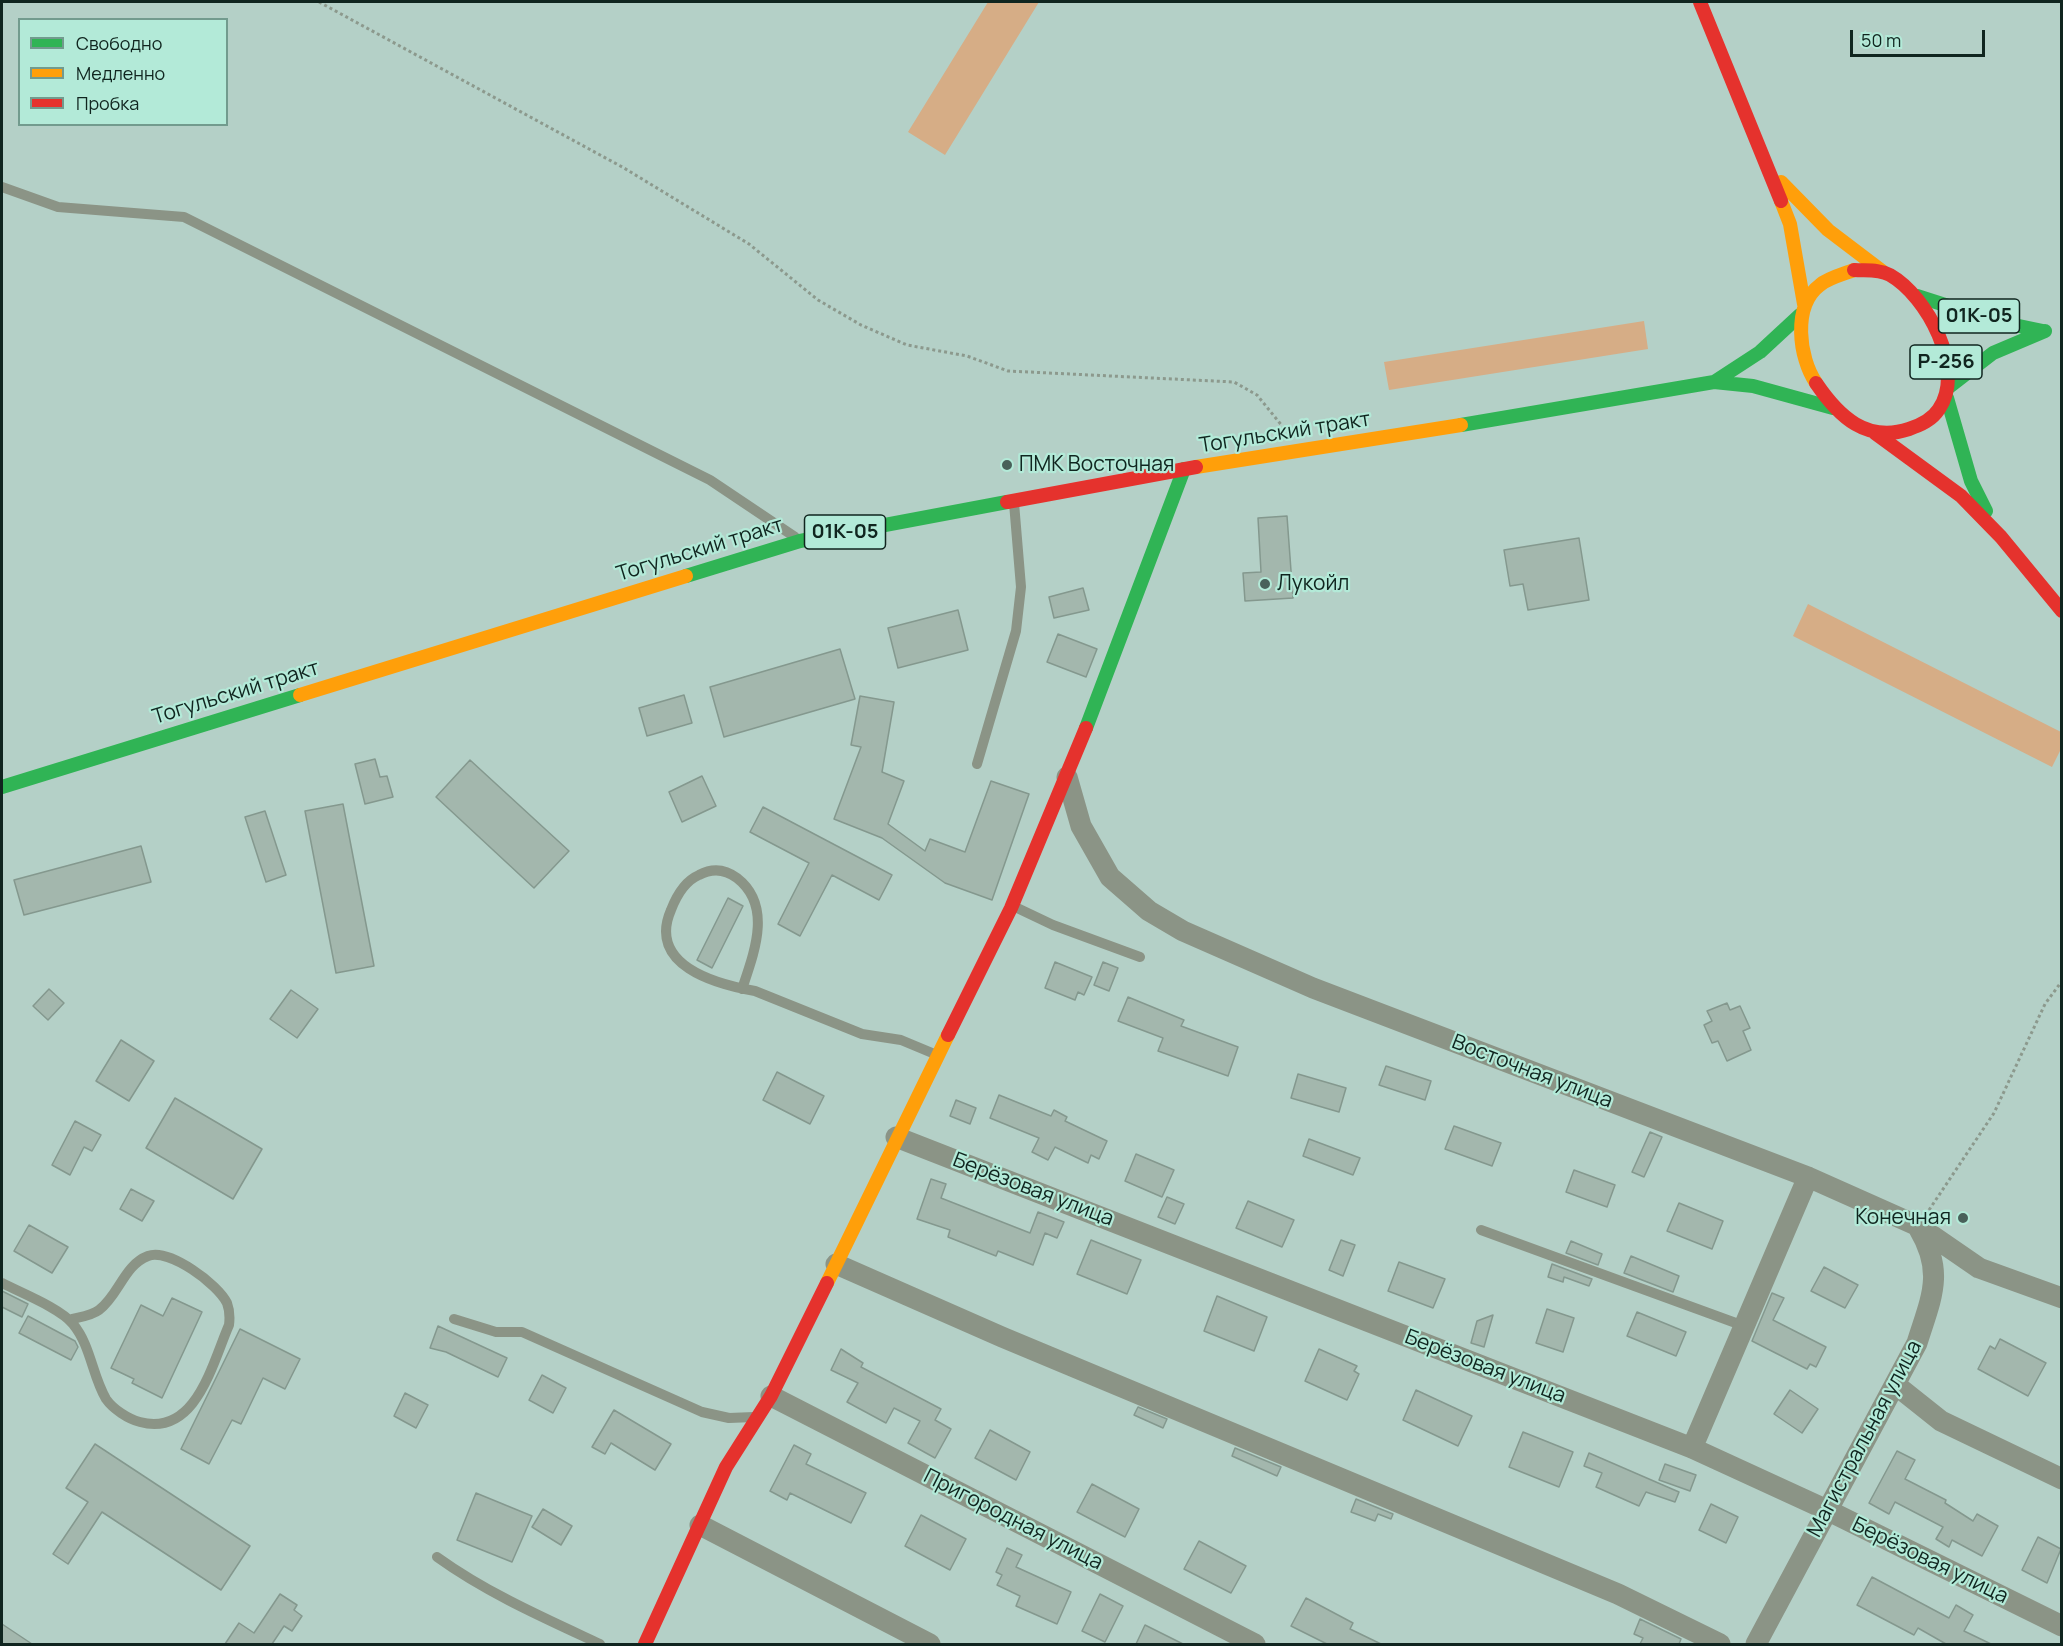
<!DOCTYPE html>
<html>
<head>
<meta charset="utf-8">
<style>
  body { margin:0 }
  #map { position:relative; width:2063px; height:1646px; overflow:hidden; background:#b4d0c7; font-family:Manrope,sans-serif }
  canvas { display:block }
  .frame { position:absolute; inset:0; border:3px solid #10251f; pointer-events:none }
  .legend { position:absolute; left:18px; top:18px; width:210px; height:108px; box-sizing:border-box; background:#b3ead8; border:2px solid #729b8e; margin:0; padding:8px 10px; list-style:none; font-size:18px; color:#10251f }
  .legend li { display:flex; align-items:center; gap:12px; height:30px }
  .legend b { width:30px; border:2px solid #729b8e }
  .scale { position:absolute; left:1850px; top:30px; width:135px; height:27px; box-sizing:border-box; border:3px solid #10251f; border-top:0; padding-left:8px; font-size:18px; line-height:21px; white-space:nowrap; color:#10251f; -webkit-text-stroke:4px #b3ead8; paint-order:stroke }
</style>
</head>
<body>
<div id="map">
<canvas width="2063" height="1646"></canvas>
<div class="frame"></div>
<ul class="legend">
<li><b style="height:8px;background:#30b455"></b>Свободно</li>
<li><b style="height:8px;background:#ff9f0a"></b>Медленно</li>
<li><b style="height:8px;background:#e5322d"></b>Пробка</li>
</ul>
<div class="scale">50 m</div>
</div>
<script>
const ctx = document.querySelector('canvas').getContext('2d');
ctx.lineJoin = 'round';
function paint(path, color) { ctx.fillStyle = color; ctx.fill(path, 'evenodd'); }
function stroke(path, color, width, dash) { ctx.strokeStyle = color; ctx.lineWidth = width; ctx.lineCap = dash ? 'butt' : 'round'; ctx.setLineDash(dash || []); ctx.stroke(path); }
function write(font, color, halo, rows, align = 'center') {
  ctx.font = font + ' Manrope,sans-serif'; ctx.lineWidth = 4.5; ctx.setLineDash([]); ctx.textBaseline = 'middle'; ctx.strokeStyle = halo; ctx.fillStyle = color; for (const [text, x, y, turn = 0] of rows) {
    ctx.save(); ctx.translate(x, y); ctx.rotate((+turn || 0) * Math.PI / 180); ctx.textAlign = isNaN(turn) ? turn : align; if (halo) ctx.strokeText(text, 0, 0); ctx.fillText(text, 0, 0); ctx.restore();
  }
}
paint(new Path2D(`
  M988,2H1039L945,155L908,132Z
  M1644,321L1648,349L1389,390L1384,362Z
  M1808,604L2061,732V749L2052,767L1793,636Z`), '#d6ad86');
const building = new Path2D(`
  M1287,516L1293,598L1245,601L1243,573L1261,572L1258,518Z
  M1579,538L1589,600L1528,610L1523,584L1510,586L1504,550Z
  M1083,588L1089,610L1054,618L1049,597Z
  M958,610L968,650L898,668L888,628Z
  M1058,634L1097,649L1086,677L1047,662Z
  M840,649L855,699L724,737L710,687Z
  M684,695L692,723L647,736L639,708Z
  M860,696L894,702L882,772L904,781L888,824L925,851L930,839L965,852L991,781L1029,794L992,900L945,883L882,838L834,819L861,747L851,745Z
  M375,759L380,777L387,776L393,797L365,804L355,764Z
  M470,760L569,851L534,888L436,797Z
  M702,776L716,806L682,822L669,792Z
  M343,804L374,966L336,973L305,811Z
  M763,807L892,875L879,900L832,875L800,936L778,924L809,863L750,832Z
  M265,811L286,875L266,882L245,817Z
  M141,846L151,882L24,915L14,880Z
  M728,898L743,906L712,968L697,960Z
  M1055,962L1092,977L1084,995L1078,992L1075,1000L1045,988Z
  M1103,962L1118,968L1109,991L1094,985Z
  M49,989L64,1003L48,1020L33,1006Z
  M291,990L318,1009L297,1038L270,1019Z
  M1128,997L1184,1020L1181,1026L1238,1047L1228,1076L1158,1051L1163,1038L1118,1021Z
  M1727,1003L1730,1010L1740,1006L1750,1028L1743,1031L1751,1050L1727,1061L1718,1041L1712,1043L1704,1025L1712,1021L1707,1011Z
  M121,1040L154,1061L129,1101L96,1081Z
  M1386,1066L1431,1081L1425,1100L1379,1085Z
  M777,1072L824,1096L810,1124L763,1100Z
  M1298,1074L1346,1088L1339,1112L1291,1098Z
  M999,1095L1051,1116L1054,1110L1067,1117L1065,1121L1107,1141L1099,1159L1091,1155L1088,1163L1055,1147L1048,1160L1032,1152L1039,1138L990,1118Z
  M175,1098L262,1149L233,1199L146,1148Z
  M956,1100L976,1108L970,1124L950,1116Z
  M75,1121L101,1135L92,1151L84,1147L70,1175L52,1165Z
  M1454,1126L1501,1143L1492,1166L1445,1149Z
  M1650,1132L1662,1137L1644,1177L1632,1172Z
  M1309,1139L1360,1158L1353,1175L1303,1156Z
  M1136,1154L1174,1170L1162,1197L1125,1181Z
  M1574,1170L1615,1185L1607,1207L1566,1192Z
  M931,1179L946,1184L941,1198L1030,1233L1038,1212L1064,1222L1057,1238L1045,1233L1033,1265L998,1251L996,1256L948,1237L950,1230L917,1219Z
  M131,1189L154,1201L142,1221L120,1209Z
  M1167,1197L1184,1204L1175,1224L1158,1217Z
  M1248,1201L1294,1220L1282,1247L1236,1228Z
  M1679,1203L1723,1221L1712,1249L1667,1231Z
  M29,1225L68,1247L52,1273L14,1251Z
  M1091,1240L1141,1260L1127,1294L1077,1274Z
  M1341,1240L1355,1245L1343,1276L1329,1270Z
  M1571,1241L1602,1254L1598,1265L1566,1253Z
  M1631,1256L1679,1276L1673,1292L1624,1273Z
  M1399,1262L1445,1279L1433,1308L1388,1291Z
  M1552,1264L1592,1279L1589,1286L1564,1277L1563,1282L1548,1277Z
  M1824,1267L1858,1285L1845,1308L1811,1291Z
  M2,1291L28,1304L22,1317L2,1307Z
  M1772,1293L1784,1298L1773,1320L1826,1347L1816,1367L1810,1364L1807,1369L1752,1341Z
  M1217,1296L1267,1317L1254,1351L1204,1331Z
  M172,1298L202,1312L162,1398L132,1383L134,1379L111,1368L141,1305L163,1316Z
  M1547,1309L1574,1318L1563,1352L1536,1343Z
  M1637,1312L1686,1332L1676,1356L1627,1336Z
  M1493,1315L1484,1347L1471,1343L1477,1321Z
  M28,1316L75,1341L78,1347L71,1360L19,1333Z
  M438,1326L507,1358L498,1377L446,1352L430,1348Z
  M240,1329L300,1359L285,1389L263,1378L241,1424L232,1420L209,1464L181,1449Z
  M2000,1339L2046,1363L2028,1396L1978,1369L1990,1346L1995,1349Z
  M841,1349L863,1363L861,1367L941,1409L935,1420L951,1429L935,1458L908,1443L920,1421L894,1408L886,1423L847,1402L858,1383L831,1370Z
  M1319,1349L1357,1366L1354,1371L1359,1374L1347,1400L1305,1381Z
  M542,1375L566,1388L553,1413L529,1400Z
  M1416,1390L1472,1416L1458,1446L1403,1420Z
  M1790,1390L1818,1409L1802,1433L1774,1414Z
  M405,1393L428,1405L416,1428L394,1416Z
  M1138,1407L1167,1419L1163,1428L1134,1415Z
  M614,1410L671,1444L655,1470L611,1443L605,1454L592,1447Z
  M990,1430L1030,1452L1016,1480L975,1458Z
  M1523,1432L1573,1452L1559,1487L1509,1467Z
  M95,1444L250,1546L221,1590L102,1512L68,1564L53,1554L88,1502L66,1488Z
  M794,1445L811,1454L806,1464L866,1493L851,1523L790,1493L787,1500L770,1491Z
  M1235,1448L1281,1467L1277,1476L1232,1456Z
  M1897,1451L1915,1460L1905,1479L1946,1500L1945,1503L1973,1521L1977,1514L1998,1526L1982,1556L1952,1540L1949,1547L1936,1539L1943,1527L1895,1502L1889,1514L1869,1503Z
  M1589,1453L1679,1492L1675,1502L1646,1492L1639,1506L1596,1487L1602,1473L1584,1466Z
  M1665,1464L1696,1475L1690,1491L1659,1480Z
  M1092,1484L1139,1509L1125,1537L1077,1512Z
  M476,1493L532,1516L512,1562L457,1540Z
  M1356,1499L1393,1514L1391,1519L1378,1514L1375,1521L1351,1512Z
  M1711,1504L1738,1517L1726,1543L1699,1530Z
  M543,1509L572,1526L561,1545L532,1527Z
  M921,1515L966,1539L950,1570L905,1546Z
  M2038,1537L2061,1549L2047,1583L2022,1570Z
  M1199,1541L1246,1566L1231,1593L1184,1569Z
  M1007,1548L1022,1555L1016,1567L1071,1592L1057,1624L1016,1606L1020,1596L997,1585L1002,1575L996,1572Z
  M1872,1577L1949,1618L1956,1605L1973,1615L1964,1631L1991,1644H1946L1918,1628L1914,1635L1857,1605Z
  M280,1594L297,1605L294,1610L302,1616L292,1631L284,1626L272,1644H225L239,1623L254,1633Z
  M1100,1594L1123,1606L1105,1642L1082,1631Z
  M1306,1598L1353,1623L1350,1629L1381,1644H1327L1291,1626Z
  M1640,1619L1681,1639L1679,1644H1640L1643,1638L1634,1634Z
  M2,1624L32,1644H2Z
  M1145,1625L1183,1644H1136Z`);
paint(building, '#a3b7ad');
stroke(building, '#84988e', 1.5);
stroke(new Path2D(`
  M319,2L624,168L749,244L818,300L861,325L907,345L967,356L1008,371L1234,382L1257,395L1283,427
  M1929,1210L1994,1113L2045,1004L2062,981`), '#8c998d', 3, [3, 3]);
stroke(new Path2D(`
  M2,187L58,207L184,217L710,480L795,537
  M977,764L1016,631L1021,587L1014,503
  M1013,906L1053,925L1140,957
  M742,989C754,953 773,906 737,878C725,869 712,868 699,875C685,881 676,897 671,910C647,965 715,984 755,991L862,1034L901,1040L937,1055
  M1481,1230L1744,1326
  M2,1283C21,1293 60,1308 73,1324C91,1346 92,1375 106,1399C113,1409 128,1419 140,1422C196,1437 212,1364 229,1325C230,1317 230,1311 227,1303C218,1284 169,1248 148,1256C124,1265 119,1295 99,1310C91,1316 79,1317 69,1320
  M454,1319L496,1332H522L702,1412L729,1418L754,1417
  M437,1557C487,1593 544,1618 600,1644`), '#8b9486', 10);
stroke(new Path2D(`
  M1067,777L1081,826L1110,877L1149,911L1183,931L1313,988L1808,1177L1918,1226L1979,1268L2062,1298
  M896,1137L1692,1448L1827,1510L2062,1626
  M836,1264L1002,1337L1618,1594L1720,1644
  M1897,1386L1941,1421L2062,1479
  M771,1396L1255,1644
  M1692,1448L1808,1177
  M700,1525L930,1644
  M1756,1644L1917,1343C1931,1298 1945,1273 1919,1229`), '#8b9486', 21);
stroke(new Path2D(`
  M1917,296L1995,321L2043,331
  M1714,382L1760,352L1800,315
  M1949,387L1993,353L2045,331
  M1947,398L1971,481L1986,511
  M1461,425L1714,382L1753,386L1833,408
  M686,576L800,541L1007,502
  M1086,728L1184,469
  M2,787L300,695`), '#30b455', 14);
stroke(new Path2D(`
  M1781,182L1828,230L1882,271
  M1781,201L1790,224L1804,304
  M1816,383C1799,358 1792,306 1820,285C1828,278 1844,274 1854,270
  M1196,467L1461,425
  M300,695L686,576
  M827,1283L948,1035`), '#ff9f0a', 14);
stroke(new Path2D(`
  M1700,2L1781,201
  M1816,383C1839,417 1867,443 1909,429C1921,425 1932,420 1939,409C1966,369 1927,296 1890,275C1879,269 1866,271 1854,270
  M1875,433L1961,496L2001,537L2062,611
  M1007,502L1196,467
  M948,1035L1011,908L1086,728
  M645,1644L726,1467L771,1396L827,1283`), '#e5322d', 14);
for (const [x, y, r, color] of [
  [1007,465,6,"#49615a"],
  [1265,584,6,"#49615a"],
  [1963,1218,6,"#49615a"]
]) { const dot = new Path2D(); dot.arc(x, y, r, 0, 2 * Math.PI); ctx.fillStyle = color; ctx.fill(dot); stroke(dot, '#b3ead8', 2); }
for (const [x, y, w] of [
  [1979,316,81],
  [1946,362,72],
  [845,532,81]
]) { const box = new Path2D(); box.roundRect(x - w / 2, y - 17, w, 34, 4.5); ctx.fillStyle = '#b3ead8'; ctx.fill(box); stroke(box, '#10251f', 1.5); }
write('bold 20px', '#10251f', null, [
  ["01К-05",1979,316],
  ["Р-256",1946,362],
  ["01К-05",845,532]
]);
write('21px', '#10251f', '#b3ead8', [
  ["Тогульский тракт",1285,433,-9],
  ["Тогульский тракт",700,550,-17],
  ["Тогульский тракт",236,693,-17],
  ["Восточная улица",1532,1072,21],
  ["Берёзовая улица",1033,1190,21],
  ["Берёзовая улица",1485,1367,21],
  ["Магистральная улица",1865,1439,-62],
  ["Пригородная улица",1013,1520,27],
  ["Берёзовая улица",1930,1561,26]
]);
write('21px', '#10251f', '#b3ead8', [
  ["ПМК Восточная",1019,465],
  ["Лукойл",1277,584],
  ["Конечная",1951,1218,"right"]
], 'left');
</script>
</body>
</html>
